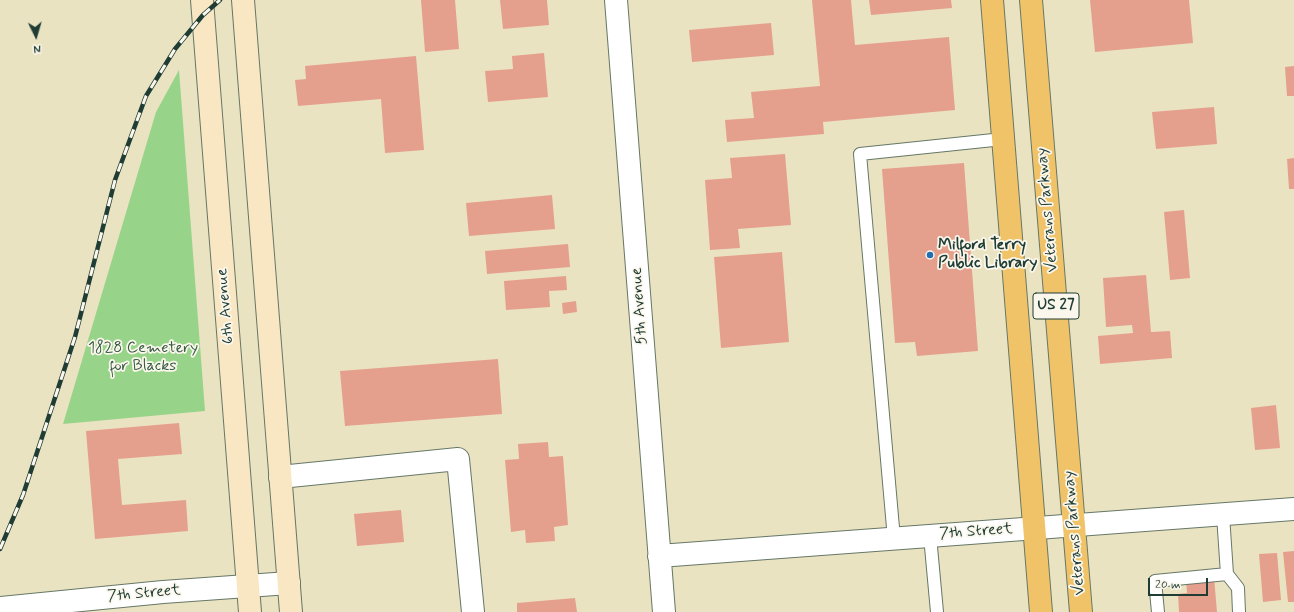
<!DOCTYPE html>
<html>
<head>
<meta charset="utf-8">
<style>
  body { margin:0 }
  #map { position:relative; width:1294px; height:612px; overflow:hidden; background:#eae3c2; font-family:Mynerve,sans-serif }
  canvas { display:block }
  .north { position:absolute; left:16px; top:16px; width:40px; height:40px; -webkit-text-stroke:3px #fbf7ec; paint-order:stroke; rotate:175deg; font-size:11px; font-weight:700; line-height:16px; text-align:center; color:#1f3d34 }
  .north::after { content:''; display:block; margin:auto; width:14px; height:18px; background:#1f3d34; clip-path:polygon(50% 0,100% 100%,50% 72%,0 100%) }
  .scale { position:absolute; left:1148px; top:578px; width:60px; height:18px; box-sizing:border-box; border:2px solid #1f3d34; border-top:0; padding-left:5px; font-size:12px; line-height:14px; white-space:nowrap; color:#1f3d34; -webkit-text-stroke:3px #fbf7ec; paint-order:stroke }
</style>
</head>
<body>
<div id="map">
<canvas width="1294" height="612"></canvas>
<div class="north">N</div>
<div class="scale">20 m</div>
</div>
<script>
const ctx = document.querySelector('canvas').getContext('2d');
ctx.lineJoin = 'round';
function paint(path, color) { ctx.fillStyle = color; ctx.fill(path, 'evenodd'); }
function stroke(path, color, width, dash) { ctx.strokeStyle = color; ctx.lineWidth = width; ctx.lineCap = dash ? 'butt' : 'round'; ctx.setLineDash(dash || []); ctx.stroke(path); }
function write(font, color, halo, rows, align = 'center') {
  ctx.font = font + ' Mynerve,sans-serif'; ctx.lineWidth = 3.5; ctx.setLineDash([]); ctx.textBaseline = 'middle'; ctx.strokeStyle = halo; ctx.fillStyle = color; for (const [text, x, y, turn = 0] of rows) {
    ctx.save(); ctx.translate(x, y); ctx.rotate((+turn || 0) * Math.PI / 180); ctx.textAlign = isNaN(turn) ? turn : align; if (halo) ctx.strokeText(text, 0, 0); ctx.fillText(text, 0, 0); ctx.restore();
  }
}
paint(new Path2D(`
  M179,70L205,411L63,424L156,112Z`), '#97d489');
paint(new Path2D(`
  M421,0H455L459,49L425,52Z
  M500,0H547L549,25L503,29Z
  M812,0H851L855,45L949,37L955,110L823,122L824,134L727,142L725,120L754,118L751,92L820,86Z
  M869,0H951L952,8L871,15Z
  M1090,0H1189L1193,43L1095,52Z
  M771,23L774,55L692,62L689,30Z
  M544,53L548,97L488,102L485,71L513,69L512,56Z
  M416,56L424,150L385,153L381,99L298,106L295,80L306,79L305,66Z
  M1294,66V96H1287L1285,67Z
  M1214,107L1217,144L1156,149L1152,112Z
  M785,154L791,225L738,229L740,248L710,250L705,180L732,178L730,158Z
  M1294,158V189H1289L1287,159Z
  M964,163L978,351L917,356L915,342L895,343L882,169Z
  M552,195L555,229L469,236L466,203Z
  M1184,210L1190,278L1170,280L1164,212Z
  M568,244L570,267L487,274L485,251Z
  M782,252L789,342L721,348L714,257Z
  M1146,275L1151,332L1170,331L1172,358L1100,364L1098,336L1133,333L1132,325L1106,327L1103,278Z
  M566,276L567,290L549,291L550,307L506,310L504,281Z
  M576,301L577,312L563,314L562,303Z
  M498,359L502,414L345,426L340,371Z
  M1276,405L1280,448L1255,450L1251,408Z
  M179,423L182,454L118,459L122,505L186,500L188,531L95,539L86,431Z
  M548,442L549,457L563,456L568,525L554,527L555,541L526,543L525,530L511,532L505,460L519,459L518,444Z
  M401,510L404,542L357,546L354,514Z
  M1294,551V602H1288L1283,552Z
  M1277,553L1281,600L1263,602L1259,554Z
  M1214,577L1217,612H1179L1178,594L1187,593L1186,580Z
  M575,598L577,612H517V603Z`), '#e59f8d');
const service = new Path2D(`
  M1223,515L1227,574L1238,588L1239,612
  M930,536L937,612
  M894,539L860,154L1003,139
  M1158,612L1155,581L1227,574`);
const minor = new Path2D(`
  M616,0L664,612
  M280,477L458,459L473,612
  M659,556L1294,509
  M0,608L163,592L289,583`);
const secondary = new Path2D(`
  M202,0L250,612
  M243,0L291,612`);
const primary = new Path2D(`
  M992,0L1041,612
  M1031,0L1081,612`);
stroke(service, '#676', 14);
stroke(minor, '#676', 24);
stroke(secondary, '#676', 24);
stroke(primary, '#676', 24);
stroke(service, '#fff', 12);
stroke(minor, '#fff', 22);
stroke(secondary, '#f9e7c3', 22);
stroke(primary, '#f1c369', 22);
const rail = new Path2D(`
  M0,549L23,495L75,337L115,180L146,96L175,49L203,15L220,0`);
stroke(rail, '#1f3d34', 4.5);
stroke(rail, '#fbf7ec', 3, [9]);
for (const [x, y, r, color] of [
  [930,255,4,"#1f6fb2"]
]) { const dot = new Path2D(); dot.arc(x, y, r, 0, 2 * Math.PI); ctx.fillStyle = color; ctx.fill(dot); stroke(dot, '#fbf7ec', 1.5); }
for (const [x, y, w] of [
  [1056,306,46]
]) { const box = new Path2D(); box.roundRect(x - w / 2, y - 13, w, 26, 3); ctx.fillStyle = '#fbf7ec'; ctx.fill(box); stroke(box, '#1f3d34', 1); }
write('bold 15px', '#1f3d34', null, [
  ["US 27",1056,306]
]);
write('16px', '#1f3d34', '#fbf7ec', [
  ["Veterans Parkway",1048,210,-95],
  ["6th Avenue",226,306,-95],
  ["5th Avenue",640,306,-94],
  ["7th Street",976,532,-4],
  ["Veterans Parkway",1075,533,-95],
  ["7th Street",144,594,-5]
]);
write('bold 16px', '#1f3d34', '#fbf7ec', [
  ["Milford Terry",938,246],
  ["Public Library",938,264]
], 'left');
write('16px', '#375b45', '#fbf7ec', [
  ["1828 Cemetery",143,349],
  ["for Blacks",143,367]
]);
</script>
</body>
</html>
